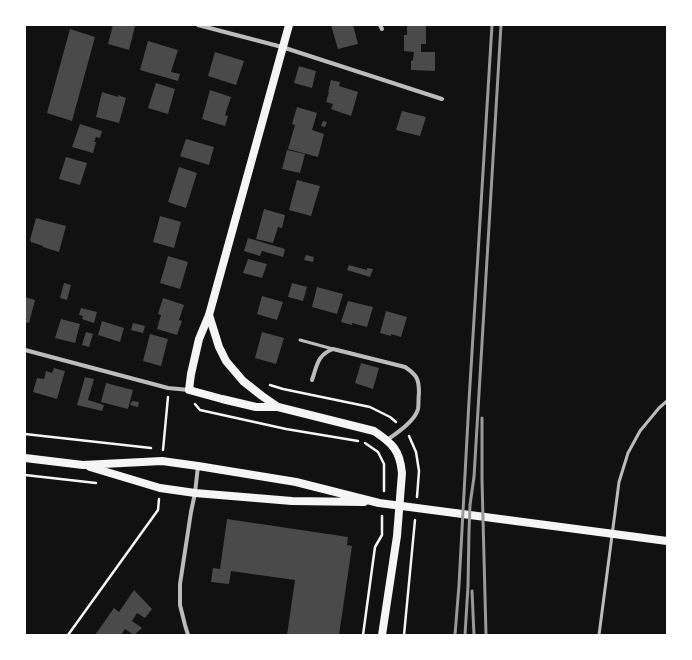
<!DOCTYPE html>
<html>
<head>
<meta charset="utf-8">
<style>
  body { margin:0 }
  #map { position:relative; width:692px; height:660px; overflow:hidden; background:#111; font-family:Raleway,sans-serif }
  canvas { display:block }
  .frame { position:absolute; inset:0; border:26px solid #fff; pointer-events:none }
</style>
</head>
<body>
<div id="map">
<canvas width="692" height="660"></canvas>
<div class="frame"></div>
</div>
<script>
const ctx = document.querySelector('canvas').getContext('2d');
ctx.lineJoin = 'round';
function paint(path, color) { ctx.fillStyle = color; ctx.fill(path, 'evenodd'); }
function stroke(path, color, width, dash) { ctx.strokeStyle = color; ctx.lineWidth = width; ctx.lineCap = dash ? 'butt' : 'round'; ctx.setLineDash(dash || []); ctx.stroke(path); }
paint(new Path2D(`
  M113,25H131L135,26L129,50L108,44Z
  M331,25H353L358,44L338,49Z
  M407,26H426V44H421V52H435V71L411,70V61L413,60L414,52L404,51V35H407Z
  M70,29L95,37L72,121L47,113Z
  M148,41L178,50L171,72L180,74L178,81L140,70Z
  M215,52L244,61L236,85L208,76Z
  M299,66L316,71L312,88L294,83Z
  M331,80L340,82L339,86L358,92L351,116L331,109L333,104L326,102L329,92H328Z
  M156,83L175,89L168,114L148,108Z
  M210,90L231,97L225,115L228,116L225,126L202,119Z
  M102,92L118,97V95L126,98L119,123L96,117Z
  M297,107L317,113L312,130L324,134L318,157L288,149L295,125L292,124Z
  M402,111L426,117L420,136L396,130Z
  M323,121L327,122L325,127L321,126Z
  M80,124L102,131L100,138L96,137L94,142H96L93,153L72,147Z
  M186,139L214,147L209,165L180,156Z
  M287,150L305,154L300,173L282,169Z
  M66,157L87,163L80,185L59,179Z
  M179,167L197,173L186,208L168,202Z
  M297,180L320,186L311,216L289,210Z
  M264,209L285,215L282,228L278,227L273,243L256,239Z
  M160,216L181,222L174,248L153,242Z
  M36,218L66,226L59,252L43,247V246L31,242L30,240Z
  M248,238L285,249L283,257L262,251L260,256L244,251Z
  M306,255L314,257L313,262L304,260Z
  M168,256L188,262L180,289L160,283Z
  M248,259L267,264L262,278L243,273Z
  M349,265L367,270V268L373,269L370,277L347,270Z
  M64,283L71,285L67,300L60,298Z
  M292,283L307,287L303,301L288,297Z
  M317,287L343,294L337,314L312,307Z
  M262,296L283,302L277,320L257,314Z
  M25,297L35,300L29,323L25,322Z
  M163,298L184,305L179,320L182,321L177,335L157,329L161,315L158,314Z
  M348,301L373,307L367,327L352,323V325L341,322Z
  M81,308L97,312L94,323L82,319L83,316L79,315Z
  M386,311L407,317L401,337L391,334V336L380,333Z
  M61,319L80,324L75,343L55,338Z
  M102,321L124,328L120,342L98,335Z
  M133,323L145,326L143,333L131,330Z
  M86,332L93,334L89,347L82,345Z
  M262,332L284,338L276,364L255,358Z
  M150,334L168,339L161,366L143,361Z
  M361,363L379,368L373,389L355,383Z
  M54,368L65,371L57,399L33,392L37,378L44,379L46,371L52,373Z
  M85,377L94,379L88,400L104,405L102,411L77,405Z
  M106,383L133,390L128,409L101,402Z
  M132,401L139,402L138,407L130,405Z
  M227,519L348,537L347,545L352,546L339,635H287L295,580L231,571L229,584L211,582L213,568L220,569Z
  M134,590L152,609L145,618L137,613L132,621L142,628L134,635L125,629L121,635H95L114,608L119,612Z`), '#4a4a4a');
stroke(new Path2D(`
  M270,385L283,389L370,407L390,417L396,422
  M195,404L200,410L286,429L358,441
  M25,434L151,448
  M409,436L416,452L419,471L417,497
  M365,443L378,452L384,464V491
  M163,450L168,397
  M25,475L96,483
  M68,635L158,510L159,499
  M363,635L375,547L382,535V516
  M404,635L415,520`), '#f5f5f5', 2.5);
stroke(new Path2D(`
  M300,340L333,349
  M599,635L619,482L628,453L640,431L659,408L667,401`), '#bcbcbc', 3);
stroke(new Path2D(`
  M198,25L282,47L442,99
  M380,25L382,29
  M25,350L168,388L189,390
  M312,380C317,366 317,355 333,349L405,367C417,375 419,379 419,393C418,398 419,404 418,409C415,421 397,433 387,440
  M188,635L185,625L180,605V584L191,512L195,493L198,466`), '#bcbcbc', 4);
stroke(new Path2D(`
  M289,25L209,315L199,339L191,374L189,390L222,399L256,407H278L374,431C392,443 400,450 402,473L397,536L382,635
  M209,315L219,347L226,361L243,381L262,396L278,407
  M25,458L83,465L162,461L198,466L296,482L379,503L667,541
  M90,467L160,488L195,493L292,501L364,502`), '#f5f5f5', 8);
stroke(new Path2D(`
  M482,418V480L486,635
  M472,591L474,635
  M455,635L459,585L469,401L492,25
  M465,635L468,586L469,531L470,505L474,477L501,25`), '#9a9a9a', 3);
</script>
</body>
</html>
